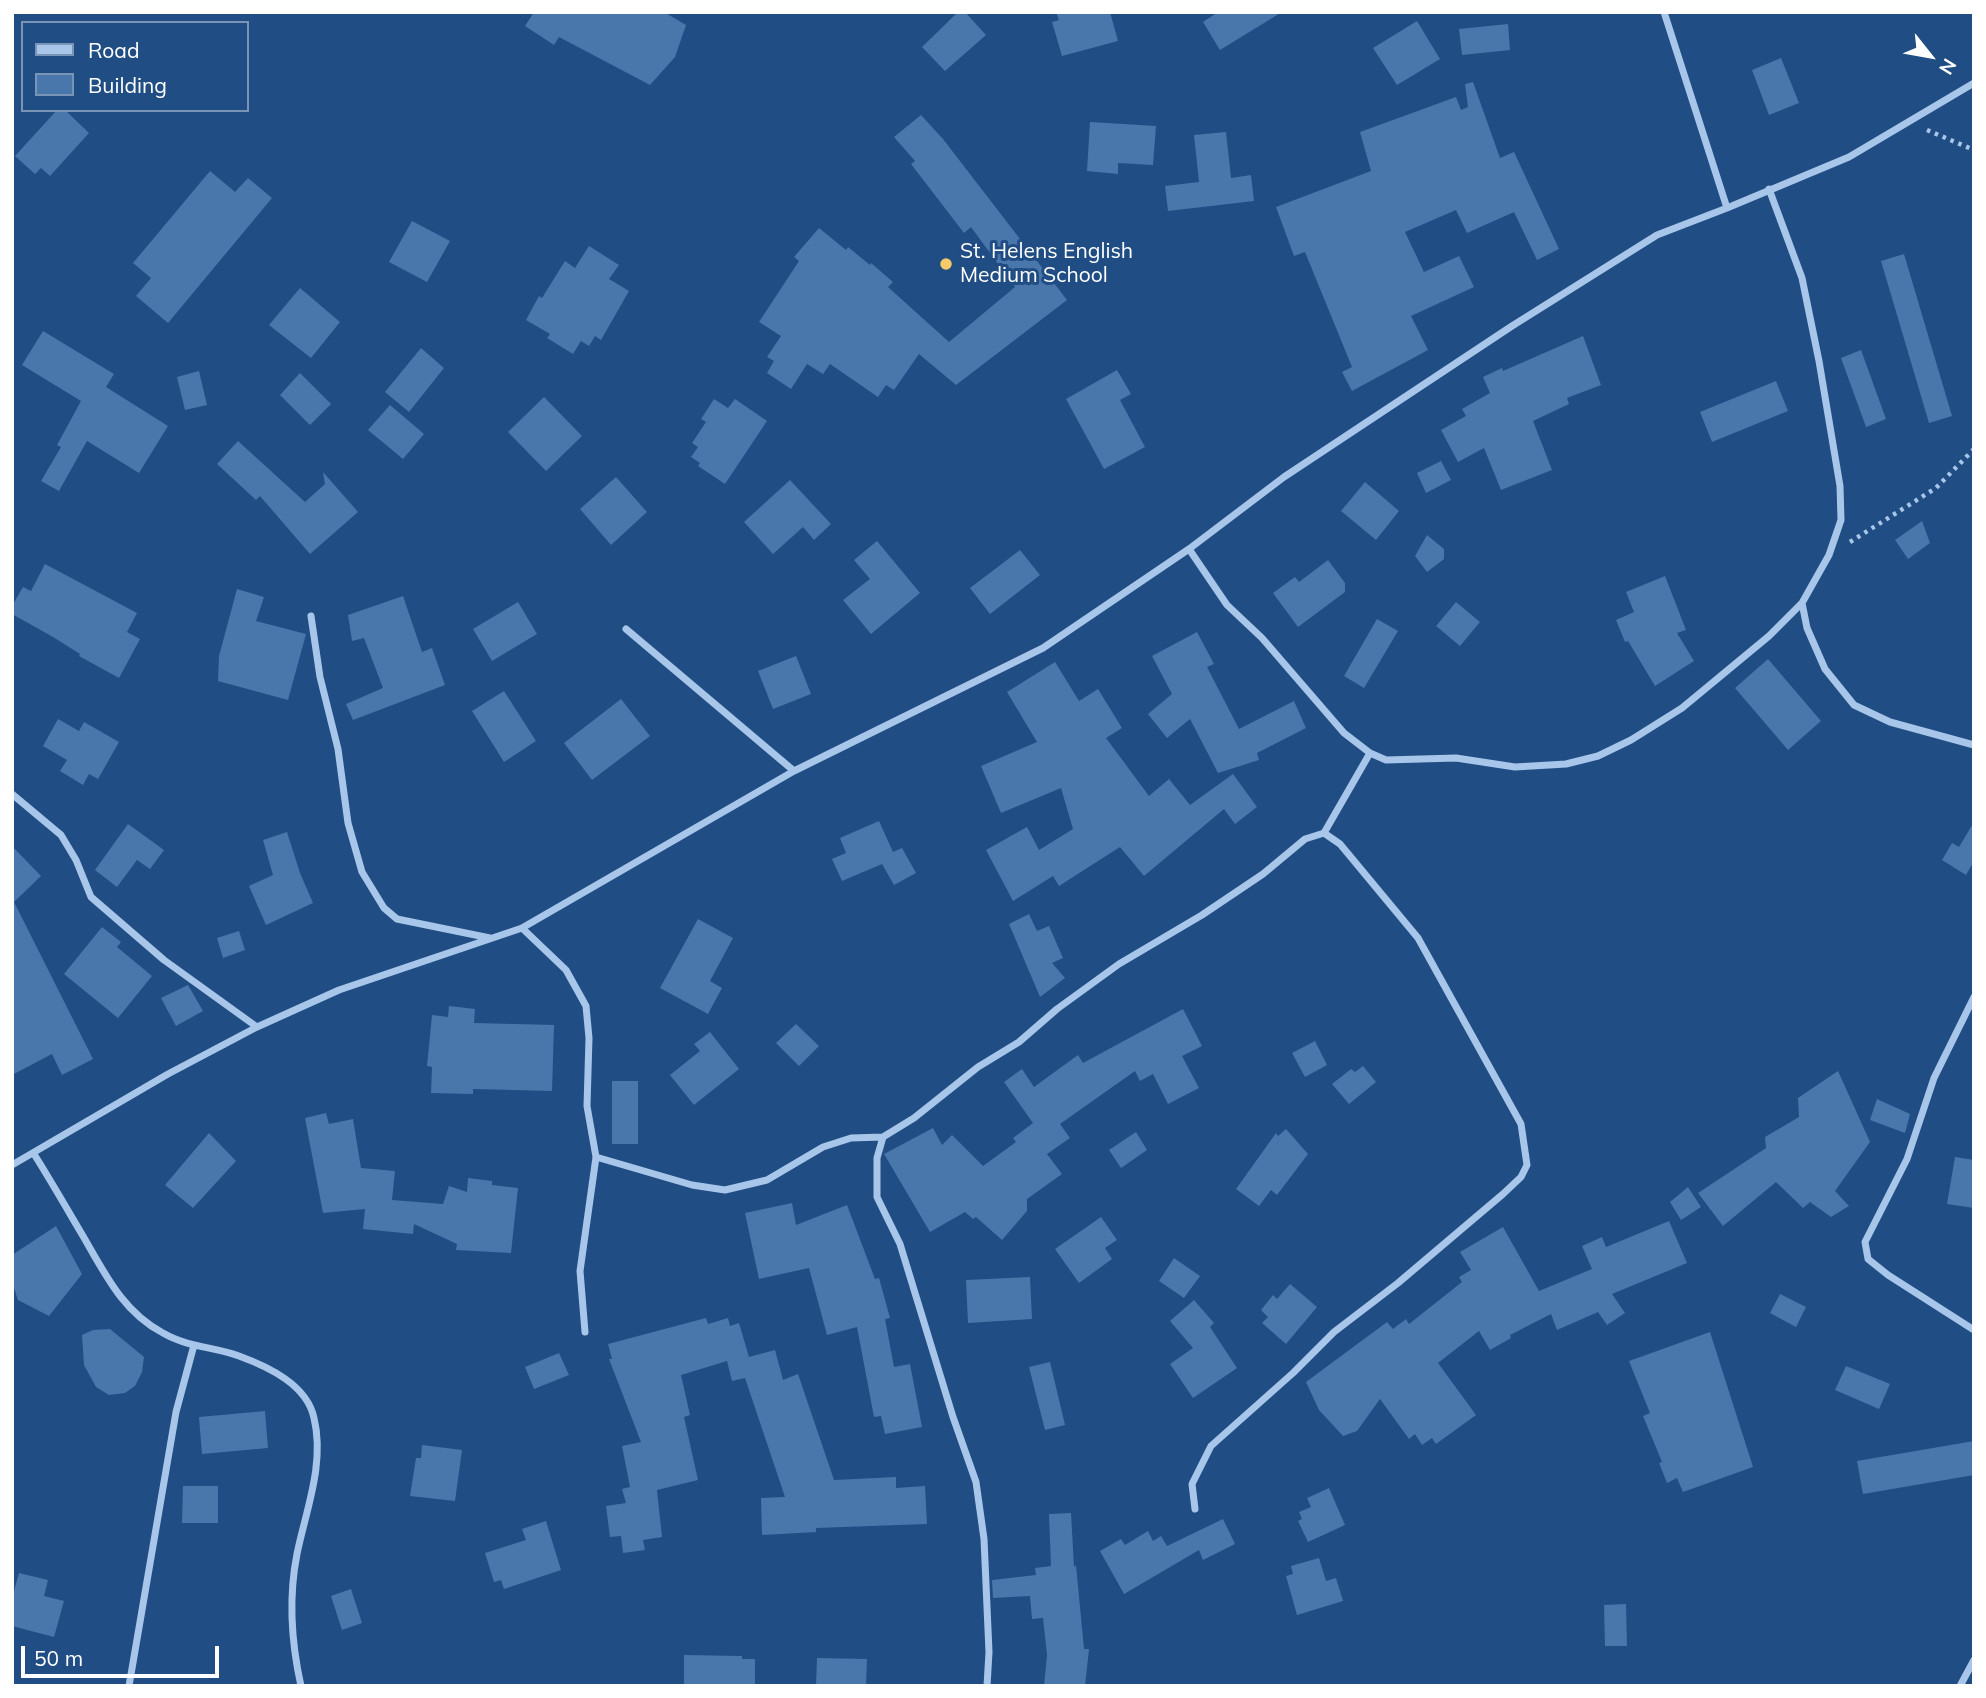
<!DOCTYPE html>
<html>
<head>
<meta charset="utf-8">
<style>
  body { margin:0 }
  #map { position:relative; width:1986px; height:1698px; overflow:hidden; background:#204d83; font-family:Mulish,sans-serif }
  canvas { display:block }
  .frame { position:absolute; inset:0; border:14px solid #fff; pointer-events:none }
  .legend { position:absolute; left:21px; top:21px; width:228px; height:91px; box-sizing:border-box; background:#204d83; border:2px solid #7994b5; margin:0; padding:9px 12px; list-style:none; font-size:21px; color:#fff }
  .legend li { display:flex; align-items:center; gap:14px; height:35px }
  .legend b { width:35px; border:2px solid #7994b5 }
  .north { position:absolute; left:1895px; top:21px; width:70px; height:70px; -webkit-text-stroke:5px #204d83; paint-order:stroke; rotate:121deg; font-size:19px; font-weight:700; line-height:28px; text-align:center; color:#fff }
  .north::after { content:''; display:block; margin:auto; width:24px; height:32px; background:#fff; clip-path:polygon(50% 0,100% 100%,50% 72%,0 100%) }
  .scale { position:absolute; left:21px; top:1646px; width:198px; height:32px; box-sizing:border-box; border:4px solid #fff; border-top:0; padding-left:9px; font-size:21px; line-height:24px; white-space:nowrap; color:#fff; -webkit-text-stroke:5px #204d83; paint-order:stroke }
</style>
</head>
<body>
<div id="map">
<canvas width="1986" height="1698"></canvas>
<div class="frame"></div>
<ul class="legend">
<li><b style="height:9px;background:#a7c6e9"></b>Road</li>
<li><b style="height:19px;background:#4977ac"></b>Building</li>
</ul>
<div class="north">N</div>
<div class="scale">50 m</div>
</div>
<script>
const ctx = document.querySelector('canvas').getContext('2d');
ctx.lineJoin = 'round';
function paint(path, color) { ctx.fillStyle = color; ctx.fill(path, 'evenodd'); }
function stroke(path, color, width, dash) { ctx.strokeStyle = color; ctx.lineWidth = width; ctx.lineCap = dash ? 'butt' : 'round'; ctx.setLineDash(dash || []); ctx.stroke(path); }
function write(font, color, halo, rows, align = 'center') {
  ctx.font = font + ' Mulish,sans-serif'; ctx.lineWidth = 6; ctx.setLineDash([]); ctx.textBaseline = 'middle'; ctx.strokeStyle = halo; ctx.fillStyle = color; for (const [text, x, y, turn = 0] of rows) {
    ctx.save(); ctx.translate(x, y); ctx.rotate((+turn || 0) * Math.PI / 180); ctx.textAlign = isNaN(turn) ? turn : align; if (halo) ctx.strokeText(text, 0, 0); ctx.fillText(text, 0, 0); ctx.restore();
  }
}
paint(new Path2D(`
  M534,12H664L686,25L675,57L650,85L559,37L554,45L525,26Z
  M958,12H965L986,35L945,71L922,47Z
  M1056,12H1110L1118,41L1062,56L1052,22L1059,20Z
  M1218,12H1282L1220,50L1203,22Z
  M1417,21L1440,59L1397,85L1373,48Z
  M1508,24L1510,50L1462,55L1459,29Z
  M1781,58L1799,103L1769,115L1752,70Z
  M1473,82L1500,158L1514,152L1559,249L1537,260L1514,212L1467,233L1456,210L1405,232L1424,272L1459,256L1474,287L1411,316L1428,350L1352,391L1342,372L1352,367L1305,252L1294,256L1276,207L1371,171L1360,132L1456,97L1461,110L1468,107L1465,84Z
  M57,110H65L89,133L50,176L41,168L35,174L15,156Z
  M921,115L943,139L1067,300L956,385L919,354L894,390L886,385L878,397L830,364L823,374L807,364L791,389L767,373L774,361L767,357L781,336L759,322L799,261L794,257L819,228L846,250L848,247L870,265L871,263L893,282L888,287L949,342L1015,287L971,227L964,233L911,164L915,161L894,137Z
  M1090,122L1156,126L1153,165L1118,163V174L1087,171Z
  M1226,132L1231,178L1251,175L1254,201L1168,211L1165,186L1199,182L1194,135Z
  M210,171L235,192L248,178L272,198L168,323L136,296L151,278L133,263Z
  M412,221L450,241L427,282L389,262Z
  M589,246L619,265L609,279L629,291L601,340L595,336L589,346L581,341L573,354L547,338L550,334L526,320L539,296L542,298L565,261L575,268Z
  M1904,254L1952,416L1929,423L1881,261Z
  M300,288L340,322L311,358L269,325Z
  M43,331L114,374L106,387L168,426L139,473L87,441L59,491L41,481L61,447L57,445L81,401L22,365Z
  M1583,336L1601,385L1567,398L1569,404L1533,421L1552,470L1501,490L1484,448L1458,462L1441,430L1466,416L1462,409L1490,393L1483,377L1502,368L1503,371Z
  M421,348L444,368L409,412L385,392Z
  M1861,350L1886,419L1866,427L1841,358Z
  M1117,370L1131,394L1120,400L1145,447L1104,469L1066,399Z
  M199,371L207,405L185,410L177,377Z
  M300,373L331,404L310,425L280,395Z
  M1776,381L1788,411L1712,442L1700,412Z
  M544,397L582,436L546,471L508,432Z
  M714,399L728,408L735,399L767,421L725,484L698,466L700,463L691,457L698,447L692,443L706,422L701,419Z
  M390,405L424,434L403,459L368,430Z
  M238,441L305,502L325,484L323,472L358,512L310,554L260,496L256,500L217,464Z
  M1441,461L1451,480L1426,493L1417,473Z
  M616,477L647,512L611,545L580,509Z
  M790,480L831,524L814,540L803,527L773,554L744,522Z
  M1365,482L1399,511L1376,540L1341,511Z
  M1922,521L1930,543L1908,559L1895,540Z
  M1427,535L1444,549V559L1427,572L1415,556Z
  M877,541L920,593L871,634L843,600L870,579L854,560Z
  M1020,550L1040,575L990,614L970,588Z
  M1328,560L1345,583V592L1298,627L1273,593L1295,577L1299,582Z
  M45,564L137,613L127,632L140,639L119,678L79,656L80,654L53,637L12,614V606L23,587L31,591Z
  M1665,576L1686,630L1677,633L1694,661L1655,686L1628,641L1625,642L1616,620L1634,612L1626,592Z
  M237,589L264,597L256,621L306,634L288,700L218,681L219,656Z
  M403,596L422,652L432,648L445,685L353,720L346,704L383,688L364,638L352,641L348,615Z
  M518,602L537,634L492,661L473,629Z
  M1456,602L1480,622L1460,646L1436,626Z
  M1377,619L1398,631L1364,688L1344,676Z
  M1197,632L1214,664L1207,667L1239,729L1294,701L1306,728L1257,753L1259,760L1218,773L1190,719L1167,738L1148,714L1172,694L1152,656Z
  M796,656L811,694L773,709L758,671Z
  M1768,659L1821,721L1788,750L1735,688Z
  M1055,662L1079,701L1098,689L1122,728L1106,738L1149,796L1169,779L1190,805L1233,774L1257,807L1235,824L1224,809L1144,876L1120,847L1059,886L1053,876L1013,901L986,850L1027,827L1039,850L1073,829L1061,788L1001,813L981,766L1037,742L1007,692Z
  M504,691L536,741L504,762L472,711Z
  M621,699L650,736L592,780L564,743Z
  M58,719L79,731L84,722L119,742L98,779L89,774L83,785L60,771L67,760L43,746Z
  M879,821L893,852L902,848L916,873L894,885L882,864L842,881L832,859L846,853L840,838Z
  M1974,822V861L1966,875L1942,860L1952,843L1959,847Z
  M128,824L164,850L150,869L137,860L117,887L95,870Z
  M287,832L300,873L313,903L266,925L249,886L273,875L263,840Z
  M12,846L41,876L14,902L93,1059L62,1075L52,1054L12,1075Z
  M1029,914L1037,931L1049,926L1063,958L1052,963L1065,978L1040,997L1009,924Z
  M698,919L733,938L710,981L722,988L708,1014L660,988Z
  M102,927L121,942L117,947L152,976L118,1018L64,974Z
  M239,931L245,950L223,958L217,938Z
  M188,985L203,1011L176,1026L161,998Z
  M449,1006L475,1009L474,1023L554,1025L552,1091L473,1089V1094L431,1093L432,1067L427,1066L432,1015L448,1017Z
  M1183,1009L1202,1046L1182,1056L1199,1088L1168,1104L1153,1074L1140,1081L1135,1071L1060,1124L1070,1138L1047,1154L1062,1174L1027,1199V1211L1002,1240L976,1217L973,1219L965,1212L930,1232L884,1154L933,1128L942,1145L952,1135L983,1166L1016,1142L1013,1138L1033,1123L1004,1082L1022,1069L1034,1087L1078,1055L1083,1063Z
  M796,1024L819,1046L799,1066L776,1043Z
  M710,1032L739,1069L694,1105L670,1075L700,1051L694,1044Z
  M1315,1041L1327,1065L1305,1077L1292,1053Z
  M1363,1066L1376,1082L1349,1104L1332,1084L1351,1069L1355,1072Z
  M1838,1071L1870,1142L1835,1191L1849,1206L1831,1217L1810,1202L1803,1208L1776,1182L1723,1226L1698,1193L1766,1148L1765,1137L1799,1117L1798,1098Z
  M612,1081H638V1144H612Z
  M1877,1099L1910,1114L1905,1133L1870,1120Z
  M326,1113L329,1124L353,1119L361,1168L395,1171L392,1200L443,1204L449,1186L467,1192L468,1178L492,1181V1185L518,1188L511,1253L456,1250L457,1244L414,1224L413,1234L363,1229L365,1209L323,1213L305,1118Z
  M1286,1129L1308,1154L1277,1195L1271,1190L1259,1206L1236,1189L1276,1133L1278,1136Z
  M1136,1132L1147,1150L1121,1168L1109,1150Z
  M209,1133L236,1161L193,1208L165,1185Z
  M1955,1157L1974,1160V1208L1947,1204Z
  M1688,1187L1701,1207L1681,1220L1670,1202Z
  M792,1203L796,1225L847,1205L875,1279L879,1278L890,1318L885,1319L894,1367L910,1364L922,1427L885,1434L881,1416L874,1417L857,1327L827,1335L809,1268L759,1279L745,1213Z
  M1101,1217L1117,1240L1105,1248L1112,1259L1079,1283L1055,1249Z
  M1669,1221L1687,1263L1612,1294L1625,1313L1607,1325L1598,1312L1557,1330L1551,1314L1510,1335L1511,1338L1490,1350L1479,1331L1438,1363L1476,1415L1436,1444L1432,1438L1422,1445L1415,1434L1409,1439L1380,1399L1357,1431L1343,1436L1319,1410L1306,1382L1387,1322L1393,1329L1406,1319L1409,1324L1462,1282L1459,1277L1471,1270L1460,1252L1503,1227L1539,1291L1592,1269L1582,1246L1602,1237L1606,1247Z
  M56,1226L82,1274L49,1316L18,1300L12,1282V1255Z
  M1174,1258L1200,1276L1184,1298L1159,1281Z
  M1030,1277L1032,1319L968,1323L966,1280Z
  M1290,1284L1317,1307L1286,1344L1262,1323L1268,1317L1261,1310L1273,1295L1277,1299Z
  M1780,1294L1806,1307L1796,1327L1770,1313Z
  M1194,1300L1214,1323L1210,1327L1237,1368L1193,1398L1170,1364L1193,1348L1170,1321Z
  M706,1318L708,1324L728,1318L730,1326L739,1323L749,1357L775,1350L783,1380L798,1374L834,1480L896,1477V1488L925,1486L927,1524L816,1528V1532L762,1535L761,1498L785,1497L745,1378L732,1381L727,1361L681,1375L690,1415L684,1417L698,1480L657,1490L662,1537L643,1540L645,1550L623,1553L621,1536L610,1537L606,1506L626,1503L622,1489L630,1487L622,1446L641,1442L609,1359H612L608,1344Z
  M110,1329L144,1357L142,1372L135,1386L125,1393L109,1395L96,1387L84,1365L82,1335L93,1330Z
  M1710,1332L1753,1467L1683,1492L1677,1478L1667,1483L1659,1463L1662,1462L1643,1416L1650,1413L1629,1361Z
  M559,1353L569,1375L534,1389L525,1367Z
  M1050,1362L1065,1425L1045,1430L1029,1367Z
  M1846,1366L1890,1384L1879,1409L1835,1390Z
  M265,1411L268,1448L202,1454L199,1417Z
  M1974,1441V1475L1863,1494L1857,1461Z
  M422,1445L462,1450L455,1501L410,1496L416,1458H421Z
  M183,1486H218V1523H182Z
  M1329,1488L1345,1525L1308,1542L1298,1521L1302,1519L1299,1512L1311,1507L1307,1498Z
  M1071,1513L1074,1567L1076,1565L1084,1649H1089L1085,1686H1044L1047,1655L1043,1618L1032,1619L1030,1596L993,1598L992,1580L1036,1575L1035,1568L1051,1566L1049,1514Z
  M1223,1519L1235,1544L1203,1560L1199,1550L1124,1594L1100,1551L1121,1539L1125,1545L1148,1531L1153,1541L1161,1536L1167,1546Z
  M546,1521L561,1570L504,1589L501,1580L494,1582L485,1553L526,1540L522,1529Z
  M1319,1558L1326,1581L1336,1578L1343,1601L1297,1615L1286,1576L1293,1574L1291,1566Z
  M19,1573L48,1580L44,1596L64,1601L54,1637L12,1626V1598Z
  M351,1589L362,1623L342,1630L331,1596Z
  M1626,1604L1627,1646H1605L1604,1605Z
  M684,1655L742,1656V1659H755V1686H684Z
  M817,1658L867,1659L866,1686H816Z`), '#4977ac');
stroke(new Path2D(`
  M1927,130L1974,150
  M1850,542L1936,488L1974,449`), '#a7c6e9', 4.5, [3.5, 5]);
stroke(new Path2D(`
  M1664,12L1727,208
  M1769,189L1802,278L1819,361L1840,486L1841,520L1829,555L1802,603L1807,628L1825,669L1854,705L1890,722L1974,745
  M1189,549L1227,605L1262,638L1344,733L1370,753L1386,760L1456,758L1515,767L1566,764L1598,756L1631,740L1682,708L1769,636L1802,603
  M311,616L320,677L338,749L348,823L362,872L384,908L397,919L490,938
  M626,629L794,771
  M12,794L61,835L76,860L91,897L164,960L257,1027
  M1324,833L1370,753
  M522,928L566,970L586,1006L589,1038L587,1106L596,1157L580,1271L585,1332
  M1974,997L1934,1078L1907,1159L1865,1242L1868,1259L1888,1275L1974,1330
  M883,1137L877,1158V1197L900,1244L953,1417L976,1482L984,1539L989,1652L987,1686
  M34,1154C51,1181 67,1209 83,1236C105,1274 123,1312 163,1333C187,1347 214,1347 239,1356C269,1367 307,1385 314,1418C325,1464 306,1510 297,1554C288,1599 291,1641 301,1686
  M596,1157L692,1185L725,1190L767,1180L823,1147L851,1138L883,1137L914,1118L978,1067L1019,1042L1057,1009L1119,964L1202,915L1263,874L1305,839L1324,833L1340,844L1418,938L1521,1124L1527,1165L1521,1177L1503,1194L1398,1283L1334,1332L1293,1373L1211,1446L1192,1484L1195,1509
  M12,1165L168,1074L257,1027L339,990L522,928L794,771L1043,648L1189,549L1284,477L1512,326L1657,235L1727,208L1849,157L1974,83
  M129,1686L176,1412L194,1345
  M1960,1686L1974,1660`), '#a7c6e9', 7);
for (const [x, y, r, color] of [
  [946,264,7,"#f6ca68"]
]) { const dot = new Path2D(); dot.arc(x, y, r, 0, 2 * Math.PI); ctx.fillStyle = color; ctx.fill(dot); stroke(dot, '#204d83', 2.5); }
write('21px', '#fff', '#204d83', [
  ["St. Helens English",960,252],
  ["Medium School",960,276]
], 'left');
</script>
</body>
</html>
